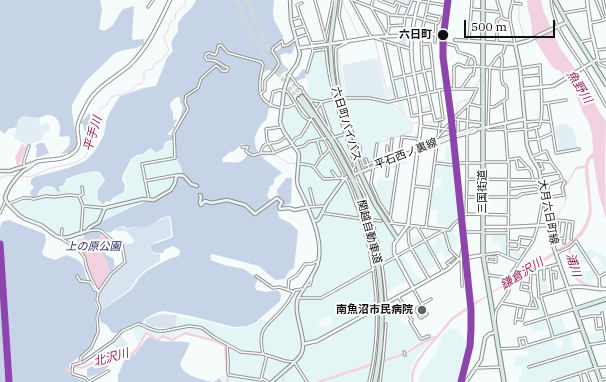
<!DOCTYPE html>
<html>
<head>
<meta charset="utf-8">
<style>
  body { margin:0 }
  #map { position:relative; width:606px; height:382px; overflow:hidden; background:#f6fcfb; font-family:"IBM Plex Serif",serif }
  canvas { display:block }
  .scale { position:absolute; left:464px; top:20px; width:91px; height:18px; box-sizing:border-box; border:2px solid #101010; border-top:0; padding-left:5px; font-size:12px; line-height:14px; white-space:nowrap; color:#101010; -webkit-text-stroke:3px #fff; paint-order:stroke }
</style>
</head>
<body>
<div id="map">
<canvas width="606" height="382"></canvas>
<div class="scale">500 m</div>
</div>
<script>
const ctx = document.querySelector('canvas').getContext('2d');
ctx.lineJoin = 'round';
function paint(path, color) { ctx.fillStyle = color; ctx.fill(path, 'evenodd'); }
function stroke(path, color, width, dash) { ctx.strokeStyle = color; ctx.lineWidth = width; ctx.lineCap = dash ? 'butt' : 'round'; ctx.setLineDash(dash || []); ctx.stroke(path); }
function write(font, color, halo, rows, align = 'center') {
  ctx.font = font + ' "IBM Plex Serif","Noto Sans JP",serif'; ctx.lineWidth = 4; ctx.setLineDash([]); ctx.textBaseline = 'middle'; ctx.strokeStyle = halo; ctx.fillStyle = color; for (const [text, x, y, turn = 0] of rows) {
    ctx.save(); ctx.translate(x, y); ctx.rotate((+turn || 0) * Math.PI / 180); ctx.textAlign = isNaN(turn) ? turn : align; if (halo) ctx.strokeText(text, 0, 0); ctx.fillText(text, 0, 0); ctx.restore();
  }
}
paint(new Path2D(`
  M326,49L330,83L334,99L355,166L353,169L349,161L307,94L308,85L306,77L313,51Z
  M337,51H339L346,97H342L339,79Z
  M403,76L406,87L401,89L402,96L396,97L395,95L389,96L387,87L398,85L396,78Z
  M284,90L294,100L295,104L304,118L308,120L311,119L324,139L343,174L342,178H345L351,190L360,219L370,250L375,288L376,329L373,363L314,382H224L223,379L219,376L228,375L227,369L228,365V345L214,337L212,339L195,333L184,331L171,338L166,335H161L158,338H154L149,332H145L140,341H136L132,326L142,325L146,319V327L151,330L164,331L176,329L178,317L212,322L221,327L226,326L228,329L243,328L255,324L261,319L267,323L285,306L295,290L303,289L317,267L319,250L314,221L298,185V152L284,132L280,122ZM341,308L329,315L333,323L322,328L318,321L316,322Z
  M341,98H369L388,102L389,104L398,109L402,117L411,123L410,132L376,143L372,163L364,166L360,154V148L356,143Z
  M403,99L407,117L403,114L398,107L397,100Z
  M432,104L433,112L421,114V107Z
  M168,142H173L175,158L180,165V175L173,188L154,200L145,199L138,204L125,209L112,217L87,225V231L69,237L56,236L46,228L25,219L8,204L23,198L36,199L39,192L47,187L53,188L57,193H60V187L66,186V181L84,173L91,172L101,173L100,175L104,180L96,190L98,202L105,208L113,206L114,199L126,191L127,185L124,178L131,160L135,157L142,155L150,149L156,154L163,151L165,149V144Z
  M447,145L453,146L459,220L453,228L455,230L453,235L462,234V237H459L455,250L449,245L452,253L445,257L442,252L431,258L435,266L425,271L413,248L420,245L422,248L428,245L429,247L437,242L429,228L437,229L439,233L437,235L440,240L445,238V234L448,230H444L445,225L436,224L438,211L429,210L431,187L441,188L442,179L433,178L434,168L443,169L444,165L435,163V159L444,160Z
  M407,154L406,165L398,163L397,168L388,167L387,171L378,170L379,164Z
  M378,179L396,181L390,219L375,194Z
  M366,199L370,200L392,236V239L395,241L394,244L396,257L402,253L411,269L423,282L413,288L409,280L385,293L379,246Z
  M503,227H509L508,253H511V251L522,253L525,250L526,252L519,262L505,255L499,242L493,244L492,236L493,233H503Z
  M418,235L422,242L412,247L409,239Z
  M580,247L584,253L592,249L606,257V267L604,268L606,273L603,274L599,268L603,265L597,256L580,266L585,274L593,268L599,277L592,278L593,286L580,282L575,275L571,253Z
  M547,279L549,293L542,295L540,280Z
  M394,298L405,315L399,318L403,325L406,324L410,329L414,327L420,339L406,351L383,359L386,324V303Z
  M537,298L540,308L544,307L549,322L562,318L567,333L570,332L576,352L578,351L581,357L591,354L596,368L575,375L577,382H519V377L522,376L521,366H515L514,357H519V354L525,356L529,355L526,345L553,337L549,323L545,324L546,328L533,332L530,322L540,319L534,299ZM560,335L564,345L557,348L553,337Z
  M606,300V312L582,313L581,308Z
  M606,326V342L597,344L595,339L586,340L584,335L604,331V327Z
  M451,328L458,330L468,344L460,382H418L420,376L430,360L436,353L442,336Z
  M431,340L417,356L413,364L409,382H380L383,362L405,355L426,341Z
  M372,365L369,382H322Z`), '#e4f5f6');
paint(new Path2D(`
  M400,35H407L406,47L399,45Z
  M167,217L170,219L171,236C164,240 154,240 149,248L154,254H160V261L147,269L138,277L130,289L100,311V308L97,300L99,292L90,279L85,258L78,249L77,239L83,238L84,233C89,232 96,229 101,230C107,231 111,240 117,242L118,247L113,249L106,250V255L113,258L116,269L125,262L122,245L125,243L130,244L133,243L134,240L126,231H115L117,227H123L127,230L135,226L145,227Z
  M160,314L177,315L176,329L171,330L170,328L148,327L146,326V319Z`), '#d8e3ef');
paint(new Path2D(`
  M0,0H100L102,10L99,29L105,31L113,25L118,16L123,9L134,6L132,36L133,40L144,39V44L136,48L124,50L115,53L85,82L72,105V112L77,144C75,151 67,154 60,154C68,147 72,146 69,136L61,137L59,134C63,127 57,114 48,115C45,115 42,117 39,118C34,118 28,117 23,116L18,121L17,127L8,129L5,134L0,130Z
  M196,0H274L273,12L274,20L283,36L282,40L274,47V49L277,51L281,47L289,46L293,43L295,45L292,53L289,54L285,53L280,55L282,63L288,69V71H284L279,77C276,75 271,70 269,70C257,72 257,90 261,97C263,102 266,104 269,107C267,114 269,120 261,124C261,128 258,128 257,132C248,152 269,162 281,172V174L275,178L273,185L270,186L267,196L269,199L273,200L278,198L277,190L286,178H292L291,203L278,208C277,222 284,218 291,224C294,226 296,229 298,231L294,268L289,271L285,279L275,280L259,266L212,254L210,256L211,260L224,265L244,269L258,279L255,285L256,290L266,292L278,290L281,295L280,301L256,322L247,326L234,327L191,316L165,311L158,312L146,318L142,323L132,325L118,333H112L107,325L100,322L99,314L102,310L131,290L140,277L148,270L171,258L179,256L180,250L173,246L164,250L163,253H155L150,249L151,245L171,238L173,236L171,218L169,216C160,217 153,225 146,227C137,228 138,224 127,229L124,226L117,227L110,233L98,228L89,230L88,227L89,225C105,221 111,217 125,210C132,206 139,206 145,201L152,202L168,194L174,189L177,178L182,174C181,162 179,166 176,157C174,153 176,147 176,143L172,140L165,142L163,149L156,153L153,150L150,148L143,154L137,155L131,159L122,177V180L125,185L124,192L113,198L110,202L106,201L103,205L98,200L97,191L105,180L100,172C88,170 78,175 66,179L64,185L59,187L60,192L58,193L54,187L46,186L39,191L37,196L33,198L31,195L30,192L34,187L31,184V180L34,177L68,168L85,161L95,151L100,142L104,135L106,122L110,112L120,96L144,88L156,86L167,58L173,51C170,42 172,40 177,33C179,30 177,27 178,24C181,15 193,10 196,0ZM177,97H179L180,98V102C185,109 181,113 179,120C179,123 179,127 178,130H175L172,135H168L167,134L175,127L174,125L177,119L173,120V113L170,106L171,102ZM242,144L245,145L249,151C243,166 235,162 223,162L222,159L230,152L234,151Z
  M303,69L305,70L306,73L305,78L296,81L293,78L298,76Z
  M90,113L91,120L92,122L90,139L86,137L83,125L81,122Z
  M39,143H44L49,153L37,158L36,157L37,148L35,146Z
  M9,220L45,234L46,241L42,253L44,256L55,260L66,255C88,262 81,266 89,283C90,287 94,290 96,294L95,301L98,310L95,317L96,331L94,340L90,348L70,364C65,377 78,377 86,382H0V228L2,222Z
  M99,230L103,233L97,240V246L93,247L90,240L84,238V234L87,232Z
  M107,237L113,242L114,246L113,249H105L107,244Z
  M104,252L106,255L113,258C115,263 115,266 111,271L109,270C109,261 103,258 102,252Z
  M150,337C162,345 177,339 190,343L180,364C183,376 203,380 213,382L220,378L222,382H118V375L124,361L127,358L135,354L147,338Z
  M110,361L111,364C105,370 96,377 87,377V369L92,366L96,369L101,363Z`), '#c7d3e6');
paint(new Path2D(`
  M380,0H410L408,6L396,1L393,4Z
  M378,58L387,100L369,97H347L342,65Z
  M22,116L38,118L41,125L48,122L51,130L44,132L41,140L27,145L14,138L18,121Z
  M559,124H567L574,130L577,147C574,151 564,152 559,151L555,127L559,126Z
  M121,335L129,345L120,353L111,343Z
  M115,348L116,354L102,358L100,353Z`), '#e2edf4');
paint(new Path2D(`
  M527,0H541L543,10L560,48L581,77L600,113L606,121L605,166L606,219L599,195L593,158L591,159L588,166L592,212L589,223L583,234L575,242L553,254L473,306L472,303L486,296L573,239C599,216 585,196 585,168H577L565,188L567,199L565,201L564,187L576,167L585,165L587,158L593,152L592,134L588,121L583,113L574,89L560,71L555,69L550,64L535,40L532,34L531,20L528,10Z
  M22,144L27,147L19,165H17L15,157Z
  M103,234L107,237V243L101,254C113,265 110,279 98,289L91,277L90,271L86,263V257L79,248V240L87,239L94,248H96L98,245V239Z`), '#f2d1e1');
stroke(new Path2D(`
  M343,2C344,8 347,11 350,17C353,24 356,31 360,38
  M373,38L375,40L389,100
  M518,40H522L524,37L519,20V0
  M508,41L511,40
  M495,61L505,53L507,45
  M485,75C489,71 487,65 492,62
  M476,87L481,77
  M390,103L399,108L403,116L412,123
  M412,123H419
  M423,123C429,121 436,123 442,120C448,118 451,114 457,113L458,103L471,98
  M251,156L258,158L270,154L277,156L288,163L297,164
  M576,169L585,167
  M366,173L372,169L376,144L411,132L412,124
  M20,176C34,179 37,173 48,169C64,164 83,166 90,148C90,148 92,143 92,143C93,139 92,134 92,130C93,122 99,115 101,108L107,105L111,97L131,91L136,85L141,84L144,80V71L153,69L154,64L162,60L169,50L165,41L164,35L167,33L170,22L175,19L176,12C180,7 186,8 185,0
  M319,176C324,183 333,180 340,179
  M357,177L358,176
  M0,178L8,175L17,176
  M557,252C552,238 553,225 560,211C562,207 565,206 566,200
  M283,382V376L285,371`), '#f2d1e1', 1);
stroke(new Path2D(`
  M567,244C577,264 564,279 592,287
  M524,273L557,252
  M599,288H606
  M66,370L77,366L82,368L92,363L132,354L137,349L146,333C151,334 153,339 157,340L163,336L172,340L185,333L216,341L225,345L228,382
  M318,382L404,354L425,341L436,337
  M412,382L413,372L416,364L425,351L452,319L474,304`), '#f2d1e1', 2.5);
stroke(new Path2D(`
  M435,42L437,44H448
  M372,375L379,373`), '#d4d9d8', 1.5, [1.5, 1]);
stroke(new Path2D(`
  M197,186L200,195`), '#d4d9d8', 2.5, [2.5, 1]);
stroke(new Path2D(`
  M237,0C250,38 273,69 299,99
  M246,0L266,44L302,97`), '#d4d9d8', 4, [4, 2]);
const minor = new Path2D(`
  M341,0L339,16L346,41
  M351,0L371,37
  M353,0L391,15L415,17L436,23L435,42
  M373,0L371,7L387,36
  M379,0L394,6L396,2L400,4
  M414,0L444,5
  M429,0L421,35L422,63L435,121L443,119L439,90
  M497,0L502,17L504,19L510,20L515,44
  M551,0C555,31 568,43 584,68C592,80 599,93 606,106
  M596,0L604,20
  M603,0L606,14
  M513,3L521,4
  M148,7L153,0
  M471,9L499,12
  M564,13L587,9
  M426,14L440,17L438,23H436
  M396,16L400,4L409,7
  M301,17L297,5L302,3
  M291,20L301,17L312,45
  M510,20V13L513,0
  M590,23L600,21L606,19
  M389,26L404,25
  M293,29L304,26
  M326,33L333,0
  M403,35L405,17L412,0
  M387,36L389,26L388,14
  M296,38L308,34
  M375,38L411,49
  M469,40L472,0
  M384,41L397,100
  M348,42L336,48C334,81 345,110 355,141L360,147V154L364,166L374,162
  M497,42V20L502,17
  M580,42L594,39
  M311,43L324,42L326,40L315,0
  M398,44L412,116L433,112
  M422,44H430L435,91
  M448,44L456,46L458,52C468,56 476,54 475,66L503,69L520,67
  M596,50L606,49
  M313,51L326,49C329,92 344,125 355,166L353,169
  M501,55C505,64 498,72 503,84L506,86L507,89V98L504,101L506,123
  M598,59L599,64L606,67
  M599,61L606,60
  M466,67L470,56
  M521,68L540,65C540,78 545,117 539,127L527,130
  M307,72L313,51L312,48
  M290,75L299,87L302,88C303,95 310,98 313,105C324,124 339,142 349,162C352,168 354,173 356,179C358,186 363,191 365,198C377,232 384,267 386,303
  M521,77L539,75
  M392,79L433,69
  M454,88V67L458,64L466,67L475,66L473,75H471L462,88
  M285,90C295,97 298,116 309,120L311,119L324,139L343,174L342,178
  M260,94L265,90V81L276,69L279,64L278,60L272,51L273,48L282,41L283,46L288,45L296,39
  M341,98H369L388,102L445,89H477L470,103L453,119
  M310,100L322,102L334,99
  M321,103L330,129
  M548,103L566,100
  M469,104L483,107
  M542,104L548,103L556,153L579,149
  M270,106L273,92L280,90L284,91
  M281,107H288L295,104
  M489,107H494L503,101
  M316,110L321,103
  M453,119L483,123
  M525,122L541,121L551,122
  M505,124L508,162L509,163L508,257
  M421,126L451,130V135
  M474,128L476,130L475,132L455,137V134Z
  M536,128L541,153
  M505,129L488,130L490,67L497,57L503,53L506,43
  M467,130L468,106
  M505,131L525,129
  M458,133V120
  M467,134V179L541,180
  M451,135V138L437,144L429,145L435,141Z
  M438,137L440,123
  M332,138L345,134
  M317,140L322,157
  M435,140L450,123
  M526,140L539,139L553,133
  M292,143L296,138L301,136L311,119
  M377,144L371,183L379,202L393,223
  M387,146V152L390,153
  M242,147H248L246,151C254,159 255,153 263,153C266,153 269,153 273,153C274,153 290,146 293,145
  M295,148L304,146L308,142L326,138
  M261,153C262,141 271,144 278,142C281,141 284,138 287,136
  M274,153L267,140L266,129L281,127
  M531,157L546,151L551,162
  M366,159L369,168
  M390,159L392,139
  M516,159L518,169L529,168
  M508,160L519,158L531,171L533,179
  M483,162H508
  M535,162L537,161L551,162L560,174L562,180
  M435,163L452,165L460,163H482
  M299,164C320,165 311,168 324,179L345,178C351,187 353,197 357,207C377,261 383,326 369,382
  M24,165V161L29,146
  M315,167L319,160L330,149
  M540,169H543L540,161
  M332,171L337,178
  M387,176L389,160
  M541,176L558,173
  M145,181L177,175
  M413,186L431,188
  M310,189L314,205
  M509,189L537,186L540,190L548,189V185C552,183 556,183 562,180L565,182L562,187L564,195L545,198
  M79,196L83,194L82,187
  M467,197H517L522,194L537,192L540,190
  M149,200L142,164L175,158L174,133L188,109L185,102L186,96L198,88L201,79L215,66H217L222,71H227L228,68C218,64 219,60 207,60L205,57L206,54L209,53L215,55L217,52L218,46L221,45L228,53L232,54L261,62L263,65C258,86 255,103 281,108
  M8,204L23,198H29L34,199L46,196L54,197L69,195L79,196L83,206L105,208
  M308,207L326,206
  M0,213L6,200
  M322,213L363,219
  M466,214L467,179
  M390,219L402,137L419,139
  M460,219L463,246L461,255L462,286
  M548,219L573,222L571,239
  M372,220L381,221
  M560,221L558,239L565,238
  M390,223L449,230L455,223L466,214L509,215
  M414,226L408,230L409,243L411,248L429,279
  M417,226L443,272
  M426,227L437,144
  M444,230L450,250L459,259
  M466,232H482
  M485,233H508
  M81,234L83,206
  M61,238L62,229
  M62,239L78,249L85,258C85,266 93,285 99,292
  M508,241L518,242
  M564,243L567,221
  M519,246L526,247L528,249
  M508,248L518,249L520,237L534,239
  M557,253L570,247L576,241L599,277L600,290
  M483,255L498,253L519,262
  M487,257H496V262L487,261Z
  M381,265L444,230
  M451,266L447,263L454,258
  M550,266L553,293
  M551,272H556V278
  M488,275L508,278
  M77,276L80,281L90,282L95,290L98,291
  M256,276L273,288L279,287L294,292
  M599,277L606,273
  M544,279V267
  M530,285L522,283L521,289L530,291
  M305,286L310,285L312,278
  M413,288L427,314L421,318L419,316L426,312
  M288,289L289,280L297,275L305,264H311L318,261
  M398,296L412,320L410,321L421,339L429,336
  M541,296L568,288
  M539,297L537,270L558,264
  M541,297L553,337
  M299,298H321L375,268
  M501,303L529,308L532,299L530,288L531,273H537
  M422,304L431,299
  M422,305L417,308L416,311L418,313L425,310
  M529,308H537L534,299
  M602,313L606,340
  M595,316L597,329L604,328
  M516,319L522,320L525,307
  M578,319L592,316H602
  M495,321L496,311L509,291L508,278L533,241L538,225L543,198
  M515,323L518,306
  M525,324L575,309
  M228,345C226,352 229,359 228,365C228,370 227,371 229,375L261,380L263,379L268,382
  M588,345L606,342
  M521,347L519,339L525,338L527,345
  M498,349L519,348L582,329
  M404,352L405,355
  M263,354C256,325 270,325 285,306C289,301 292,295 295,290L303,289
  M80,361L81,357L91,348L98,332L97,317L100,308L97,300L98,293L111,274L125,262L122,245C119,243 116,242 113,241C100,232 106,228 87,231
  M529,367L588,349
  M476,368L501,367
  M586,371L590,381
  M580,373L582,382
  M261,379L267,355
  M600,380L606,379
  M89,382L85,378L73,374L72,372L73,365L83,362L113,341L122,331L138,324L142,325L148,328L157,331H164L189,326L197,327L202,328L214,337L241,352L263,354L285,361L294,362L307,382
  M89,382L108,371
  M380,382L383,359L386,324
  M552,382L596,368L606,367`);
const tertiary = new Path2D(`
  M299,48L330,44L374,37L435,34
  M522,89L553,86L598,59L591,30L587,0
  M483,128L525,119
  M36,162C50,158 63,162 74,152C84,144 75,134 78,124C80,117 84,110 87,104C96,87 116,77 130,65C149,46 159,23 170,0
  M483,227H509L549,225
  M413,288L394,253V244L408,225L421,124C421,104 416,87 413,68C409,49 413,19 419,0
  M568,288C582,284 592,290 606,289
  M383,305L448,269L459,259L483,255
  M303,344L317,341L377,308`);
const secondary = new Path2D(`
  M455,40L515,44L527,41L567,22
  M515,44L520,67L527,145L531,156L539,169L552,242L575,309
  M456,135L483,128
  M36,162C32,166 28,168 23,171C16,177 7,189 5,198L8,204L19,215L25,219L41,225L56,236L61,238L69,237L87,231L89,228L99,222L105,208L143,199L154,200L171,190L175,183L176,177L179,175L184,176L191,184L197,186
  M0,171H10L34,163
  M200,195L201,197L200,202L201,205L205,201L211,203L227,200L245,205L255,214L277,198L282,202L279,207L280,209L289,208L295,210L308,207
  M314,221L318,220L320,217L327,203L345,178L449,137
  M272,382C280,374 293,365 300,356C310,342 292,316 298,298C304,288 312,277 317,266C326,241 308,207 298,186L297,180L299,156L298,152L284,132L280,122L284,90L289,75L297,64L300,54L291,20L290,0
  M466,382L481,360L485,338L489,334L496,332`);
const trunk = new Path2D(`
  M336,0L330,44L332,71L335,91L360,172L375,204L397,238
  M483,0V255L504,382
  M555,0L567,22L606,84
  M601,382L575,309L606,299`);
const motorway = new Path2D(`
  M302,97L332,141L349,173
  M299,99L312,116
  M353,180C381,243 389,314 375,382`);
stroke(minor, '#949696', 3.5);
stroke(tertiary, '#949696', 4.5);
stroke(secondary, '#8a8d8c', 4.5);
stroke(trunk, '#818483', 5.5);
stroke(motorway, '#818483', 6);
stroke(minor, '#fefffe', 1.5);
stroke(tertiary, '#fefffe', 2.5);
stroke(secondary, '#ecf4f5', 2.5);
stroke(trunk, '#daeae6', 3.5);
stroke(motorway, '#d9e8e2', 4);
const rail = new Path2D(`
  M448,0L443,39V57L451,116L471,310V329L470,346L461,382`);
stroke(rail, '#c7d7c9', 2.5);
stroke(rail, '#fff', 1, [3]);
const motorwayBridge = new Path2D(`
  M349,173L353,180`);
stroke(motorwayBridge, '#818483', 6, []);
stroke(motorwayBridge, '#d9e8e2', 4);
stroke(new Path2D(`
  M448,0L443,39V57L451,116L471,310V329L470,346L461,382
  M0,244L9,382`), '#8e44ad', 7);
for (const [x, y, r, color] of [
  [443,35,6,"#101010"],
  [422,310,5,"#606362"]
]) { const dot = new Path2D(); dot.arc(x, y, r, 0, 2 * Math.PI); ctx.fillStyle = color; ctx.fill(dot); stroke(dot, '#fff', 1.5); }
write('bold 11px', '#101010', '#fff', [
  ["六日町",432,35]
], 'right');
write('11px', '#101010', '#fff', [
  ["六日町バイパス",346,124,73],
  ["平石西ノ裏線",406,154,-21],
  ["三国街道",483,192,-90],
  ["大月六日町線",548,212,79],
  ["関越自動車道",369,232,75]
]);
write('italic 11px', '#262a62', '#fff', [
  ["上の原公園",93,247]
]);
write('bold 11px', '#101010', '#fff', [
  ["南魚沼市民病院",413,310]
], 'right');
write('italic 12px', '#962554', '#fff', [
  ["魚野川",579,87,57],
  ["平手川",93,134,-73],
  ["浦川",573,265,73],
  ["鎌倉沢川",522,274,-32],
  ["北沢川",111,358,-16]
]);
</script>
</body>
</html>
